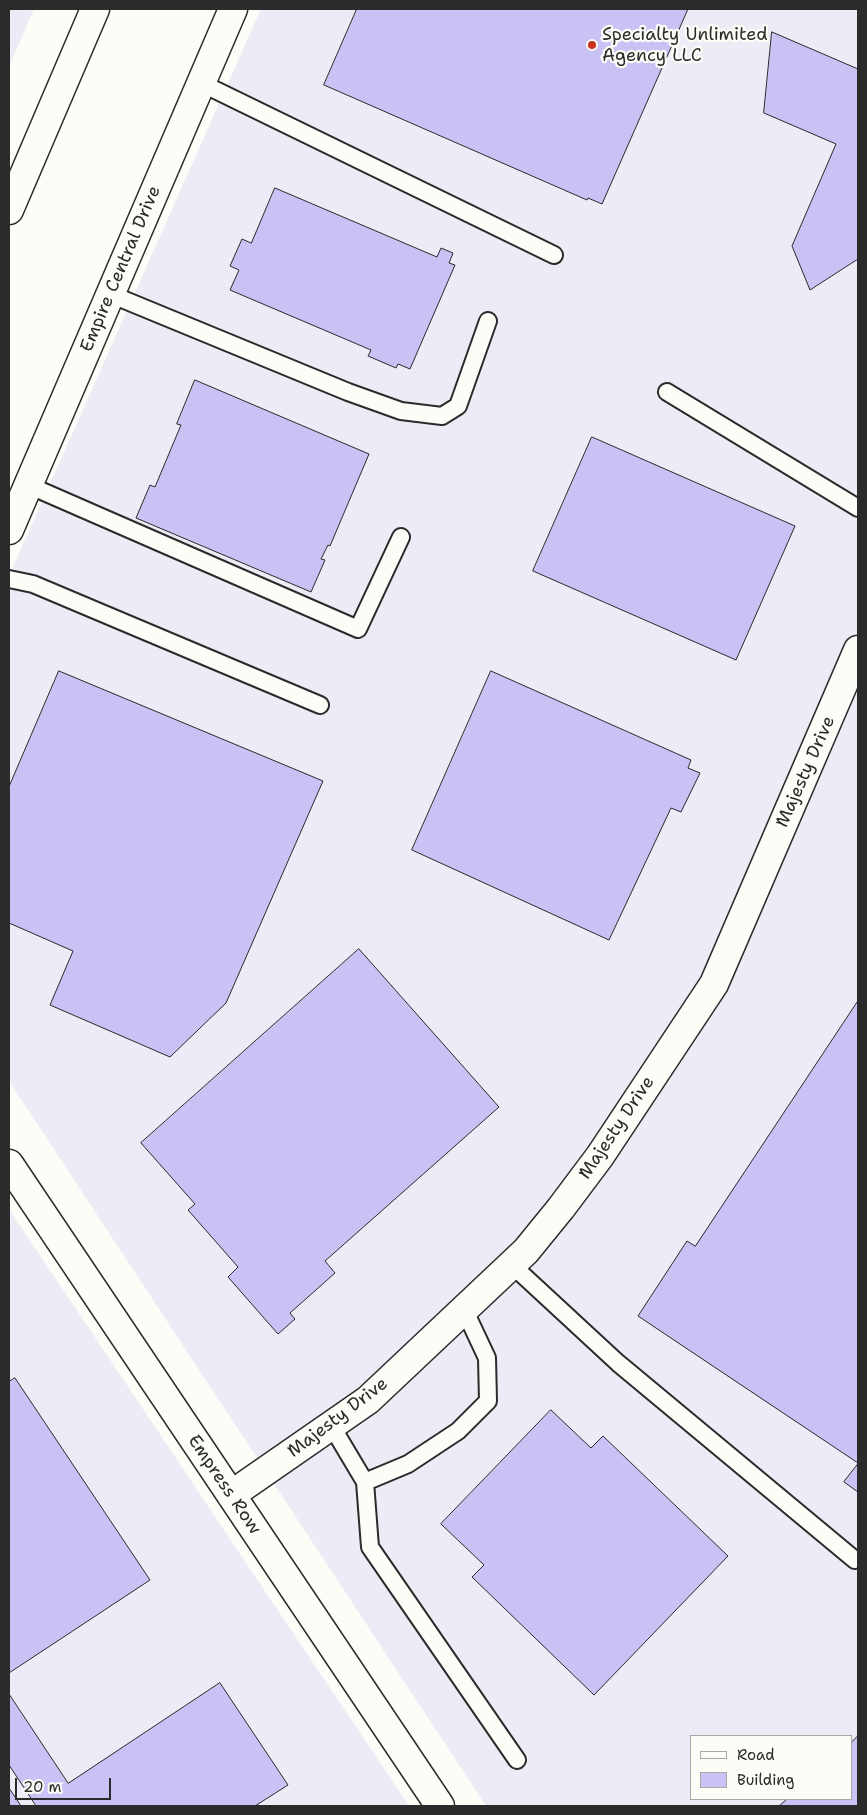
<!DOCTYPE html>
<html>
<head>
<meta charset="utf-8">
<style>
  body { margin:0 }
  #map { position:relative; width:867px; height:1815px; overflow:hidden; background:#fdfcf7; font-family:"Shantell Sans",sans-serif }
  canvas { display:block }
  .frame { position:absolute; inset:0; border:10px solid #2b2b2b; pointer-events:none }
  .legend { position:absolute; left:690px; top:1735px; width:162px; height:65px; box-sizing:border-box; background:#fdfcf7; border:1px solid #a9a8a5; margin:0; padding:6px 9px; list-style:none; font-size:15px; color:#2b2b2b }
  .legend li { display:flex; align-items:center; gap:10px; height:25px }
  .legend b { width:25px; border:1px solid #a9a8a5 }
  .scale { position:absolute; left:15px; top:1778px; width:96px; height:22px; box-sizing:border-box; border:2px solid #2b2b2b; border-top:0; padding-left:6px; font-size:15px; line-height:18px; white-space:nowrap; color:#2b2b2b; -webkit-text-stroke:4px #fdfcf7; paint-order:stroke }
</style>
</head>
<body>
<div id="map">
<canvas width="867" height="1815"></canvas>
<div class="frame"></div>
<ul class="legend">
<li><b style="height:6px;background:#fdfcf7"></b>Road</li>
<li><b style="height:14px;background:#c9c2f4"></b>Building</li>
</ul>
<div class="scale">20 m</div>
</div>
<script>
const ctx = document.querySelector('canvas').getContext('2d');
ctx.lineJoin = 'round';
function paint(path, color) { ctx.fillStyle = color; ctx.fill(path, 'evenodd'); }
function stroke(path, color, width, dash) { ctx.strokeStyle = color; ctx.lineWidth = width; ctx.lineCap = dash ? 'butt' : 'round'; ctx.setLineDash(dash || []); ctx.stroke(path); }
function write(font, color, halo, rows, align = 'center') {
  ctx.font = font + ' "Shantell Sans",sans-serif'; ctx.lineWidth = 4.5; ctx.setLineDash([]); ctx.textBaseline = 'middle'; ctx.strokeStyle = halo; ctx.fillStyle = color; for (const [text, x, y, turn = 0] of rows) {
    ctx.save(); ctx.translate(x, y); ctx.rotate((+turn || 0) * Math.PI / 180); ctx.textAlign = isNaN(turn) ? turn : align; if (halo) ctx.strokeText(text, 0, 0); ctx.fillText(text, 0, 0); ctx.restore();
  }
}
paint(new Path2D(`
  M9,9H34L9,67Z
  M261,9H858V1806H486L9,1081V576ZM691,1736H851V1799H691Z
  M9,1209L409,1806H9Z`), '#edebf6');
const building = new Path2D(`
  M357,9H688L602,204L588,198L587,200L324,85Z
  M772,32L858,69V259L810,290L792,246L836,144L764,113Z
  M275,188L437,257L441,248L453,253L449,263L455,265L410,369L398,364L396,368L368,356L371,350L230,290L239,270L230,266L242,239L251,243Z
  M195,380L369,454L330,546L328,545L321,559L325,560L311,592L136,518L150,485L155,487L181,425L177,424Z
  M592,437L795,526L736,660L533,571Z
  M59,671L323,781L226,1003L170,1057L50,1005L73,951L9,923V787Z
  M491,671L691,760L688,768L700,773L681,812L671,808L609,940L412,850Z
  M359,949L499,1107L325,1261L335,1273L290,1313L295,1319L278,1334L228,1277L238,1267L188,1210L195,1204L141,1143Z
  M858,1001V1463L638,1316L687,1241L695,1246Z
  M15,1378L150,1580L9,1673V1382Z
  M551,1410L591,1448L603,1436L728,1556L594,1695L472,1577L484,1565L441,1524Z
  M858,1464V1492L844,1482Z
  M220,1683L288,1785L255,1806H36L9,1765V1694L68,1783Z
  M858,1736V1806H779L787,1799H851V1743Z
  M9,1788L21,1806H9Z`);
paint(building, '#c9c2f4');
stroke(building, '#2b2b2b', 1);
const lane = new Path2D(`
  M201,83L554,255
  M110,294L348,392L401,411L442,416L458,406L488,321
  M667,392L858,508
  M28,485L358,629L401,537
  M9,579L33,584L320,705
  M512,1265L618,1363L855,1560
  M331,1425L365,1482L370,1547L517,1760
  M365,1482L408,1464L458,1431L488,1401L487,1358L464,1309`);
const street = new Path2D(`
  M9,1164L440,1806
  M231,1495L368,1400L526,1251L561,1208L600,1156L714,984L858,650`);
const secondary = new Path2D(`
  M9,210L95,9
  M9,530L233,9`);
stroke(lane, '#2b2b2b', 20);
stroke(street, '#2b2b2b', 31);
stroke(secondary, '#2b2b2b', 31);
stroke(lane, '#fdfcf7', 16);
stroke(street, '#fdfcf7', 28);
stroke(secondary, '#fdfcf7', 28);
for (const [x, y, r, color] of [
  [592,45,5,"#c8321e"]
]) { const dot = new Path2D(); dot.arc(x, y, r, 0, 2 * Math.PI); ctx.fillStyle = color; ctx.fill(dot); stroke(dot, '#fdfcf7', 2); }
write('18px', '#2b2b2b', '#fdfcf7', [
  ["Specialty Unlimited",602,35],
  ["Agency LLC",602,56]
], 'left');
write('18px', '#2b2b2b', '#fdfcf7', [
  ["Empire Central Drive",121,269,-67],
  ["Majesty Drive",806,772,-66],
  ["Majesty Drive",617,1128,-56],
  ["Majesty Drive",338,1418,-37],
  ["Empress Row",224,1485,56]
]);
</script>
</body>
</html>
